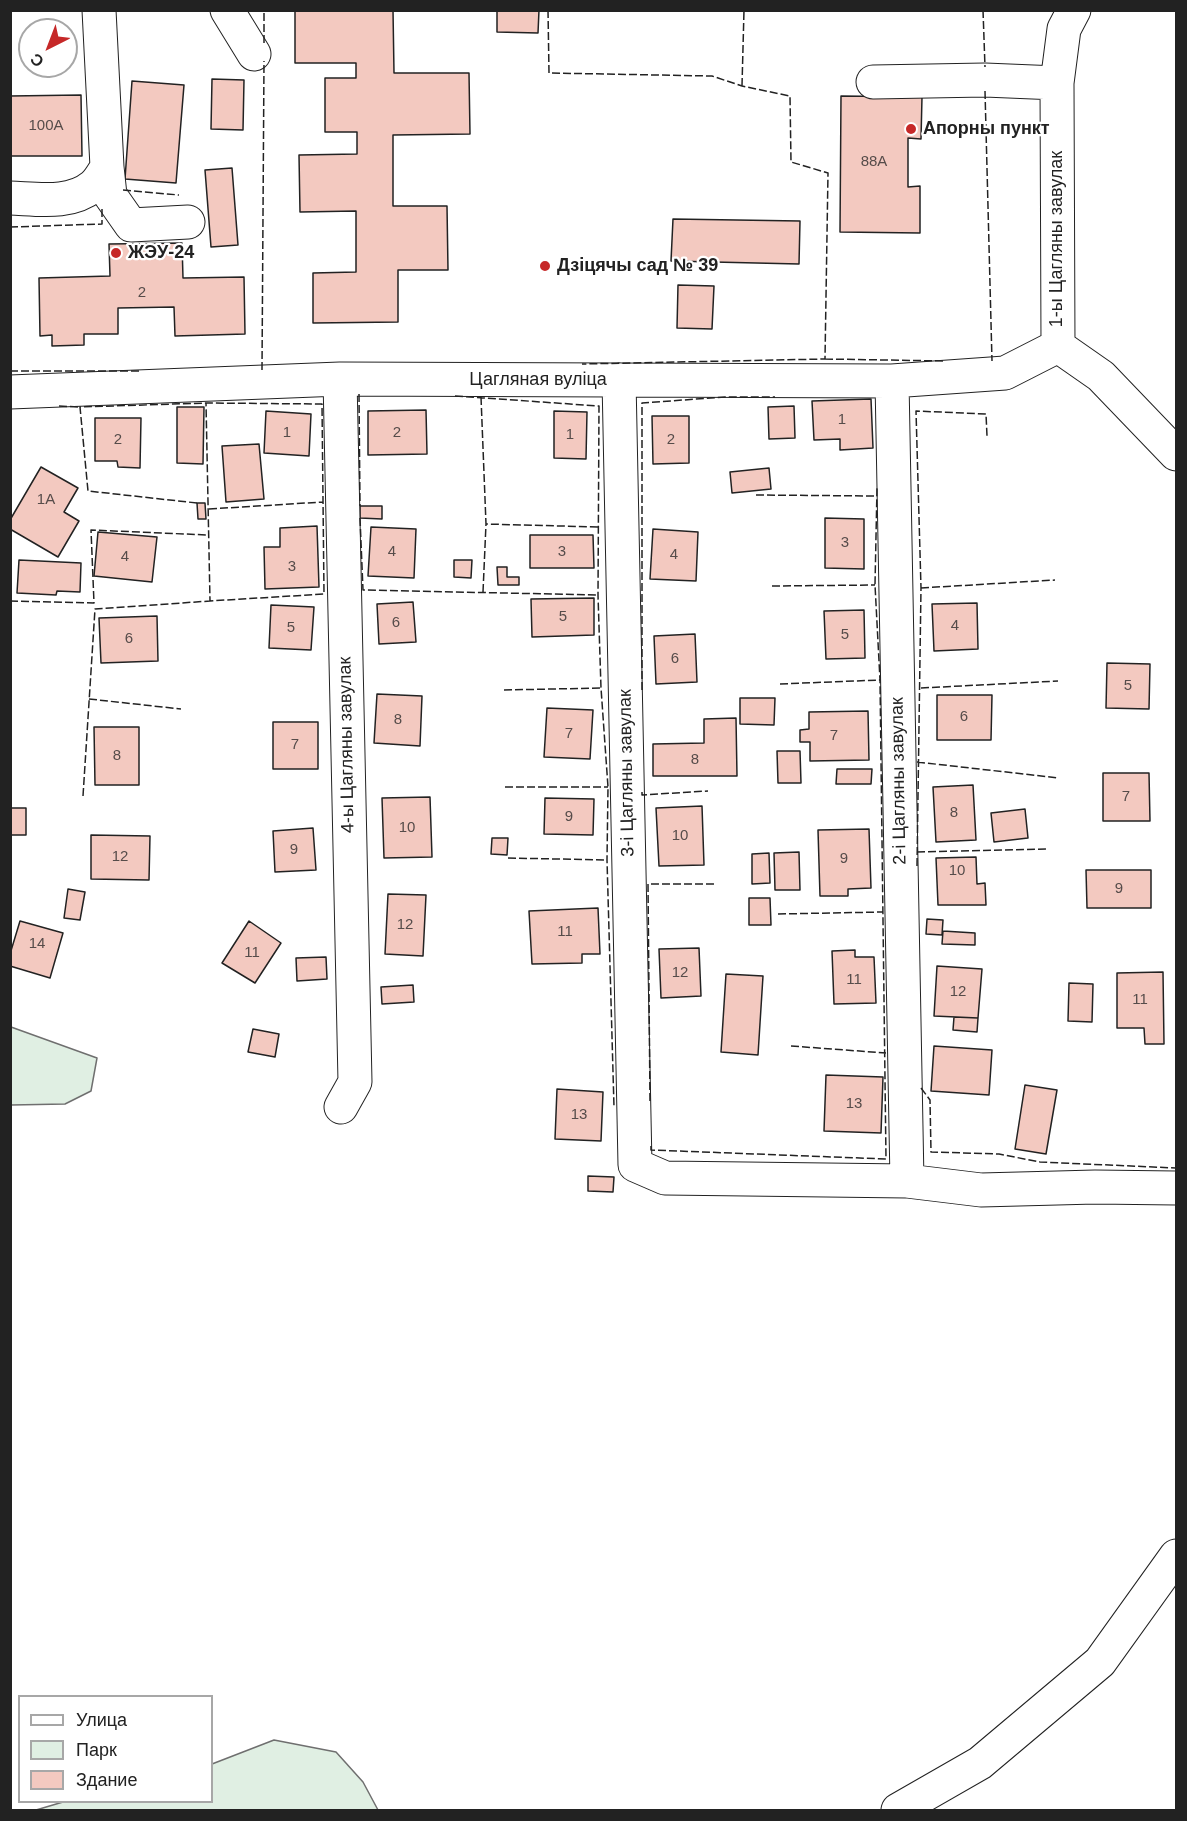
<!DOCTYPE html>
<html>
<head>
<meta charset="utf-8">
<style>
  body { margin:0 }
  #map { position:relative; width:1187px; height:1821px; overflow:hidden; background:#fff; font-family:Helvetica,sans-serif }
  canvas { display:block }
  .frame { position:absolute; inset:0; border:12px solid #222; pointer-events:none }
  .legend { position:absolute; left:18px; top:1695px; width:195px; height:108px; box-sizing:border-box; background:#fff; border:2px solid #a7a7a7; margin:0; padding:8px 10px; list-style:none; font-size:18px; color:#222 }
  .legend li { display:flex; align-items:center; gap:12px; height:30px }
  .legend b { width:30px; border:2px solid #a7a7a7 }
  .north { position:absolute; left:18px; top:18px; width:60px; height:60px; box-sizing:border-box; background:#fff; border:2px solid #a7a7a7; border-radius:50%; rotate:222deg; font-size:16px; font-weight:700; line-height:24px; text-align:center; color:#222 }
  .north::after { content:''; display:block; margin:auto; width:21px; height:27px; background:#c62828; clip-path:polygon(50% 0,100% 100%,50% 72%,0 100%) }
</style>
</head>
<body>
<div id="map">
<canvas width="1187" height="1821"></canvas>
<div class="frame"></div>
<ul class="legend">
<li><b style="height:8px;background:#fff"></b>Улица</li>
<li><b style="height:16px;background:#e0efe3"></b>Парк</li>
<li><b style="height:16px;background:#f3c9c0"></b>Здание</li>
</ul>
<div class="north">С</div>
</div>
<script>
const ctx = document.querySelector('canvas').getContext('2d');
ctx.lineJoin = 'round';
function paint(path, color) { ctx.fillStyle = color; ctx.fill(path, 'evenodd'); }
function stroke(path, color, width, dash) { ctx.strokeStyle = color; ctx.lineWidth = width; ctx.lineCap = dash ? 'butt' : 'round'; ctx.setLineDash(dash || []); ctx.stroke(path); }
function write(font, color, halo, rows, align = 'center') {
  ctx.font = font + ' Helvetica,sans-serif'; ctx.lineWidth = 4.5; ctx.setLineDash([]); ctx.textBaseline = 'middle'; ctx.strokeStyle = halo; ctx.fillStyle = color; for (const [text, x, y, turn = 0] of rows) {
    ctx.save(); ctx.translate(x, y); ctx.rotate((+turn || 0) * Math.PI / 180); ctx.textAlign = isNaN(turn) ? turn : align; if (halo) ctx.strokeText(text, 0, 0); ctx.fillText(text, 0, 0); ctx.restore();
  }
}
const green = new Path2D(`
  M11,1027L97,1058L91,1091L65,1104L11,1105Z
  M274,1740L336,1752L363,1782L378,1810H36L63,1802H212V1764Z`);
paint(green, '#e0efe3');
stroke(green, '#6f6f6f', 1.5);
const building = new Path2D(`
  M295,10H393L394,73H469L470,134L393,135V206H447L448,270H398V322L313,323V273L356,272V211L300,212L299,155L357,154V132H325V78H356V63H295Z
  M497,10H539L538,33L497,32Z
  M212,79L244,80L243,130L211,129Z
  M132,81L184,85L176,183L125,179Z
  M81,95L82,156H10V96Z
  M841,96L922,97L921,139L908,138V187L920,186V233L840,232Z
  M232,168L238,245L211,247L205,170Z
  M673,219L800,221L799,264L671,261Z
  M182,243L183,278L244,277L245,334L175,336L174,307L118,308V334H84V345L52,346V335L40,336L39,278L110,276L109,244Z
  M678,285L714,286L712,329L677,328Z
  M871,399L873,448L840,450V439L814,440L812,401Z
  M794,406L795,438L769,439L768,407Z
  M177,407H204L203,464L177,463Z
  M426,410L427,454L368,455V411Z
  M266,411L311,414L309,456L264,453Z
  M554,411L587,412L586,459L554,458Z
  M652,416H689V463L653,464Z
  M95,418H141L140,468L118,467L117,461H95Z
  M259,444L264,499L226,502L222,446Z
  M41,467L78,488L64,512L79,521L58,557L10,529V520Z
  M769,468L771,489L732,493L730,472Z
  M197,503H205L206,519H198Z
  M360,506H382V519L360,518Z
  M825,518L864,519V569L825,568Z
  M317,526L319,587L265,589L264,547H280V528Z
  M371,527L416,529L414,578L368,576Z
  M653,529L698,532L696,581L650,579Z
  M98,532L157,537L152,582L94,576Z
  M530,535H593L594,568H530Z
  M19,560L81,563L80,592L57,591L56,595L17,593Z
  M454,560H472L471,578L454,577Z
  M497,567H507V577H519V585H498Z
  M594,598V635L532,637L531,599Z
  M413,602L416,642L379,644L377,604Z
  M977,603L978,649L934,651L932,604Z
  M271,605L314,607L311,650L269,648Z
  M864,610L865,658L826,659L824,611Z
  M157,616L158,661L101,663L99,618Z
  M695,634L697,682L656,684L654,636Z
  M1107,663L1150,664L1149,709L1106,708Z
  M377,694L422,696L420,746L374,743Z
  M937,695H992L991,740H937Z
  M740,698H775L774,725L740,724Z
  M547,708L593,710L590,759L544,757Z
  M868,711L869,760L810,761V742H800V730L809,729V712Z
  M736,718L737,776H653V744L704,743V719Z
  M273,722H318V769H273Z
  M94,727H139V785H95Z
  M777,751H800L801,783H778Z
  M837,769H872L871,784H836Z
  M1103,773H1149L1150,821H1103Z
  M973,785L976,840L936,842L933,787Z
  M430,797L432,857L384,858L382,798Z
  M545,798L594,799L593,835L544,834Z
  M702,806L704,865L659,866L656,808Z
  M11,808H26V835H11Z
  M1025,809L1028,838L994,842L991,813Z
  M313,828L316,870L275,872L273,831Z
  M869,829L871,888L848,889V896H820L818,830Z
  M91,835L150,836L149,880L91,879Z
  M492,838H508L507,855L491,854Z
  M799,852L800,890H775L774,853Z
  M769,853L770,883L752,884V854Z
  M976,857L977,884L985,883L986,905H938L936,858Z
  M1086,870H1151V908H1087Z
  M68,889L85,892L80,920L64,918Z
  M388,894L426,895L423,956L385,954Z
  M749,898H770L771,925H749Z
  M598,908L600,954H582V963L532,964L529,911Z
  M927,919L943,920L942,935L926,934Z
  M20,921L63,933L50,978L10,966V954Z
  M249,921L281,943L255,983L222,963Z
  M943,931L975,933V945L942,944Z
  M699,948L701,996L661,998L659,949Z
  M855,950V957H874L876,1003L834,1004L832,951Z
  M326,957L327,979L297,981L296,958Z
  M937,966L982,969L978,1018L934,1016Z
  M1163,972L1164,1044H1145L1144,1028H1117V973Z
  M726,974L763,976L758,1055L721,1052Z
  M1069,983L1093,984L1092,1022L1068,1021Z
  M413,985L414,1002L382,1004L381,987Z
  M954,1017L978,1018L977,1032L953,1030Z
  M253,1029L279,1034L275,1057L248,1052Z
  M934,1046L992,1050L989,1095L931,1091Z
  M826,1075L883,1077L881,1133L824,1131Z
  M1025,1085L1057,1090L1046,1154L1015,1149Z
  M557,1089L603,1092L601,1141L555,1139Z
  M588,1176L614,1177L613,1192L588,1191Z`);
paint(building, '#f3c9c0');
stroke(building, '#222', 1.5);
const minor = new Path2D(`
  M227,10L254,54
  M1074,10L1064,29L1057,83L1058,346L1101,376L1176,454
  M873,82L985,80L1057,83
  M107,167L110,195L131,225L188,222
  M10,198C38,199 70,205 93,186C99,181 103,173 107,167L99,10
  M340,379L355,1082L341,1107
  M619,380L635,1165L665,1178L907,1181L981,1190L1095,1187L1176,1188
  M892,381L907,1181
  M10,392L340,379L892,381L1005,373L1058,346
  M898,1810L980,1763L1100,1662L1176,1556`);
stroke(minor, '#222', 35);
stroke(minor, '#fff', 33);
stroke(new Path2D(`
  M548,10L549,73L712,76L742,86L790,96L791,162L828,173L825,359L582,364
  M983,10L985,67
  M264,43V10
  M742,86L744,10
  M985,91L992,361
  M123,190L179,195
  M10,227L102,224V208
  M825,359L945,361
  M262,370L264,61
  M10,371H141
  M359,394L360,506
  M455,396L599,406L598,595L601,688L608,787L607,860L614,1107
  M481,397L486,524L599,527
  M59,406L80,407
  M756,495L877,496
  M197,503L88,491L80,407L206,403L322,404L324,594L210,601L206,403
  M209,509L323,502
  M360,518L363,590L598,595
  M772,586L875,585
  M921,588L1055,580
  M483,592L486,524
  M10,601L94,603L91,530L208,535
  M780,684L880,680
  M921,688L1058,681
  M504,690L601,688
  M642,690V403L725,397H775
  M89,699L181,709
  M917,762L1059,778
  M505,787H608
  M642,792V795L708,791
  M83,796L95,609L210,601
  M917,852L1048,849
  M508,858L607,860
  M917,866L921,588L916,411L986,414L987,436
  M778,914L883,912
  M791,1046L886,1053
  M921,1088L930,1100L931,1152L999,1154L1040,1162L1176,1168
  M650,1101L648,884H716
  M651,1146V1150L886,1159L880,680L875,585L877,488`), '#222', 1.5, [8, 3]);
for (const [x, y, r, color] of [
  [911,129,6,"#c62828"],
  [116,253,6,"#c62828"],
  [545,266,6,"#c62828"]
]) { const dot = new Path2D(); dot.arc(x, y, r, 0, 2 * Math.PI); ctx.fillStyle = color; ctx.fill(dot); stroke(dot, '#fff', 2); }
write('15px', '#564c4a', null, [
  ["100А",46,126],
  ["88А",874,162],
  ["2",142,293],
  ["1",842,420],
  ["1",287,433],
  ["2",397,433],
  ["1",570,435],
  ["2",118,440],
  ["2",671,440],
  ["1А",46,500],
  ["3",845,543],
  ["4",392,552],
  ["3",562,552],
  ["4",674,555],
  ["4",125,557],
  ["3",292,567],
  ["5",563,617],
  ["6",396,623],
  ["4",955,626],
  ["5",291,628],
  ["5",845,635],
  ["6",129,639],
  ["6",675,659],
  ["5",1128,686],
  ["6",964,717],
  ["8",398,720],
  ["7",569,734],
  ["7",834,736],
  ["7",295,745],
  ["8",117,756],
  ["8",695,760],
  ["7",1126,797],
  ["8",954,813],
  ["9",569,817],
  ["10",407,828],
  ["10",680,836],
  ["9",294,850],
  ["12",120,857],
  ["9",844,859],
  ["10",957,871],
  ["9",1119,889],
  ["12",405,925],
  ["11",565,932],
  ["14",37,944],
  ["11",252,953],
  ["12",680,973],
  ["11",854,980],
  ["12",958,992],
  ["11",1140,1000],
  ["13",854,1104],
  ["13",579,1115]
]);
write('bold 18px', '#222', '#fff', [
  ["Апорны пункт",923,129],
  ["ЖЭУ-24",128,253],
  ["Дзіцячы сад № 39",557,266]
], 'left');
write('18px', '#222', '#fff', [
  ["1-ы Цагляны завулак",1057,239,-90],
  ["Цагляная вуліца",538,380],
  ["4-ы Цагляны завулак",347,745,-91],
  ["3-і Цагляны завулак",627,773,-91],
  ["2-і Цагляны завулак",899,781,-91]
]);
</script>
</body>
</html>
